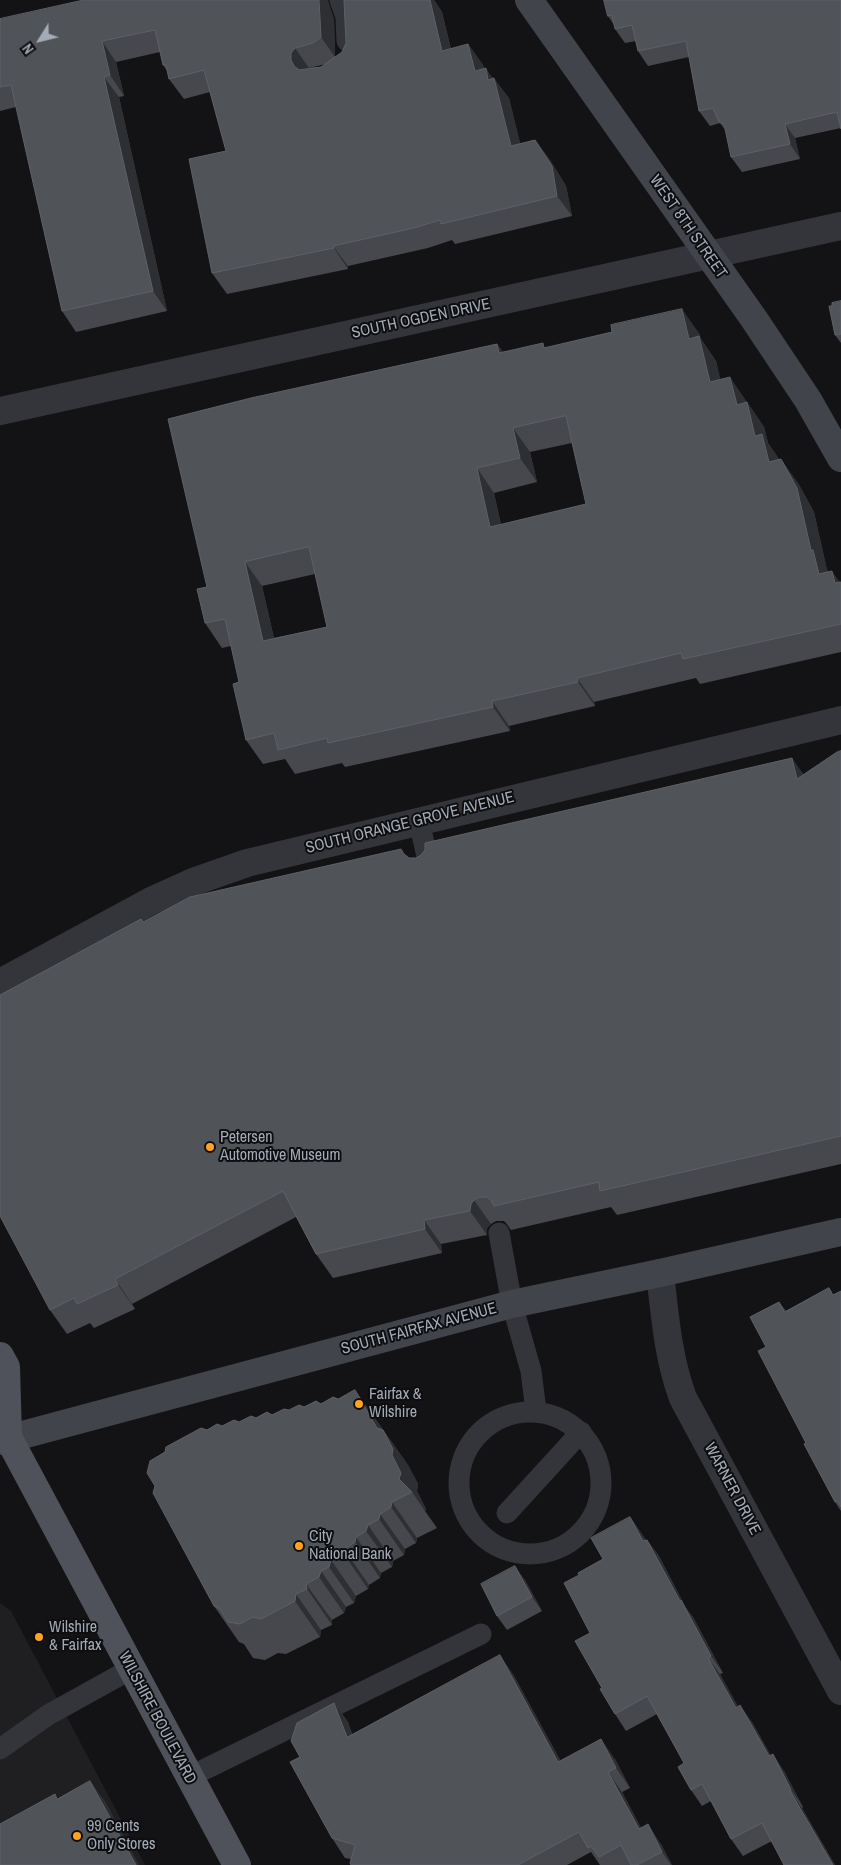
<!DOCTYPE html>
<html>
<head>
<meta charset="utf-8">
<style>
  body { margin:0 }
  #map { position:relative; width:841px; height:1865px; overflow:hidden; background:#131315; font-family:"Archivo Narrow",sans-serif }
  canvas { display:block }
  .north { position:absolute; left:15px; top:15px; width:50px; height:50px; -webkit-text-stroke:4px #0e0e10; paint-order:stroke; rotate:234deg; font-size:14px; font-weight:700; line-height:20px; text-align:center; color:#a3abb7 }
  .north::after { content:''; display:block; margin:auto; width:18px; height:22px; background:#a3abb7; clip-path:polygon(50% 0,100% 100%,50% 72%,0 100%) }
</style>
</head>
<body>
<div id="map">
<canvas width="841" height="1865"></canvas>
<div class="north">N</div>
</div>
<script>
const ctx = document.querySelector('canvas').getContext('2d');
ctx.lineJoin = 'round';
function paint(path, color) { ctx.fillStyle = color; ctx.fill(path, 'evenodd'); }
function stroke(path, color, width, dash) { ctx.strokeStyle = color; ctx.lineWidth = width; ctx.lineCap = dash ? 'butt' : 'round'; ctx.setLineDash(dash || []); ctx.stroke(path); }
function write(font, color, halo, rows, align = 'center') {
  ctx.font = font + ' "Archivo Narrow",sans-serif'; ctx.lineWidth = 4; ctx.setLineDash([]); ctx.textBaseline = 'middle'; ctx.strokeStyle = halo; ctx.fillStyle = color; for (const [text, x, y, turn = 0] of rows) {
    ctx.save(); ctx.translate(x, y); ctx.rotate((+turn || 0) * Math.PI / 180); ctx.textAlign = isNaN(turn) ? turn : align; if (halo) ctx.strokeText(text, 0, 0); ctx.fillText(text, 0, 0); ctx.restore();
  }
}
paint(new Path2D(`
  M0,1603L11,1611L145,1865H0Z`), '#1f1f22');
stroke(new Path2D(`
  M340,0L346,17L347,41
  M419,821L430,870
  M499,1233L512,1304L531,1371L536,1411
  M459 1483a71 71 0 1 1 142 0a71 71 0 1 1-142 0Z
  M507,1513L581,1432
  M0,1749L48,1715L131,1669
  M189,1777L481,1634`), '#34353a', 21);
stroke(new Path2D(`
  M0,411L841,226
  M0,983L151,901L193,882L247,863L841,720
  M660,1273C665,1316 668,1358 683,1398L841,1691`), '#34353a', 28);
stroke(new Path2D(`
  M529,0L754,319L808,400L841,458
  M0,1441L512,1304L660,1273L841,1232`), '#41444a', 28);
stroke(new Path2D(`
  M0,1356L6,1367L8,1437
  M0,1430L8,1437L237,1865`), '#4f525a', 28);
paint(new Path2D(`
  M434,0L442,12L451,49L468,44L483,65L484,69L493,78L509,98L520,144L535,140L550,160L566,186L572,216L455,244L452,240L428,248L348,266V269L227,294L212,273L226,151L210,92L184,99L169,79L167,71L163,65L160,52L116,62L124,96L119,97L167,311L76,332L62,311L16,107L0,111V19H334L335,57ZM326,64L321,67L309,68Z
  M604,0H841V128L795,138L800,159L742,172L731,157L726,131L720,123L710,126L699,111L689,57L648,66L638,51L636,41L625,43L615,29L614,25L608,16Z
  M841,301V343L835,335L832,306Z
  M699,333L701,339L716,361L720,379L747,402L764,427L768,443L779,459L798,483L814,512L827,570L840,582H841V652L700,684L696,678L594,702L595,706L509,726L510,731L345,767L342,763L295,774L285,759L263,764L246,740L239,682L231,646L222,648L205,623L207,587L497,344L503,352L546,347ZM572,443L586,504L501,525L494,493L537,482L530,452ZM315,574L327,627L274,638L262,586Z
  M841,751V1164L617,1215L611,1207L511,1230L506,1223L504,1221H496L491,1224L487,1228V1235L441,1244L442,1253L333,1278L316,1254L296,1217L132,1304L135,1309L94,1328L90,1323L67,1334L50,1310L141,919L143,922L406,855L409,858H416L804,775Z
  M829,1288L833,1295L841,1291V1511L835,1502L806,1443L766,1347L779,1302L786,1311Z
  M355,1390L408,1465L418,1484L417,1491L426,1509L425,1511L437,1528L417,1538L416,1543L405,1549L404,1555L393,1561L392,1567L381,1573L380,1578L369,1585L368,1589L356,1596L354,1603L346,1607L344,1613L332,1620V1625L321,1630L320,1637L286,1654L278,1653L265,1660L253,1658L244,1644L239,1642L214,1606L207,1430L338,1399Z
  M630,1517L646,1540H647L659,1556L686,1608L693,1617L723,1673L720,1674L738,1707L752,1722L771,1756L784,1771L803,1807L802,1808L835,1865H784L772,1841L743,1856L731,1839L711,1801L702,1806L691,1790L684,1763L657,1714L626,1731L615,1714L602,1688L579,1575L603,1559Z
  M525,1580L542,1611L507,1630L497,1616Z
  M513,1674L560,1761L615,1759L630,1788L622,1792L641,1828L661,1844L672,1865H600L591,1852L567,1865H351V1859L345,1858L332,1838L300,1757L334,1703L348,1722L352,1734Z`), '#46484d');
paint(new Path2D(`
  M319,0H328L334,19L335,57L321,37Z
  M428,0H434L442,12L456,71L442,51Z
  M102,41L116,62L124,96L110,75Z
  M468,44L483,65L489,91L475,71Z
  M295,48L309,68L305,73L294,66L291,60V53Z
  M486,68L495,82L494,78L509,98L526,166L511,146L488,80Z
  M104,77L119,97L167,311L153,291Z
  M785,124L795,138L800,159L790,144Z
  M535,140L550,160L566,186L572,216L557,196Z
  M333,246L348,266V269L334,248Z
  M682,309L699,333L701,339L716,361L727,406L710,382L689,339Z
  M497,344L514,368L499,353Z
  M730,377L764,427L768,443L779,459L769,462L755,436L737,405Z
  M513,428L530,452L537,482L520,458Z
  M781,459L798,483L814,512L827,570L830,574H819Z
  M477,468L494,493L507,552L490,527Z
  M245,562L262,586L280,665L263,641Z
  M832,571L841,584L835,583Z
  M577,678L594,702L595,706L578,682Z
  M492,701L509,726L510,731L493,707Z
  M792,758L809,782L797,779Z
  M474,1200L491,1224L487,1228V1235L470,1211L471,1204Z
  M424,1220L441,1244L442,1253L425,1229Z
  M115,1279L132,1304L135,1309L118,1285Z
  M355,1390L380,1426L393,1449L383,1430L408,1465L418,1484L417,1491L426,1509L425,1511L412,1492L399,1479L377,1428Z
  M392,1502L417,1538L416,1543L391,1507Z
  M380,1514L405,1549L404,1555L379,1519Z
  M630,1517L642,1534L655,1558L643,1541Z
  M368,1525L393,1561L392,1567L366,1531Z
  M356,1537L381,1573L380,1578L355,1542Z
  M647,1540L659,1556L686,1608L693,1617L723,1673L711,1656L680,1601Z
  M344,1549L369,1585L368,1589L343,1553Z
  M331,1560L356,1596L354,1603L329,1567Z
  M515,1566L525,1580L542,1611L532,1597Z
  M321,1571L346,1607L344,1613L319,1577Z
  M306,1584L332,1620V1625L307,1589Z
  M296,1594L321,1630L320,1637L295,1601Z
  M500,1655L513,1674L572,1781L558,1762Z
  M708,1658L720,1674L748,1724L736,1708Z
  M334,1703L348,1722L360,1756L347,1737Z
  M740,1705L752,1722L780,1773L769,1756Z
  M601,1739L615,1759L630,1788L616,1768Z
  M773,1754L784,1771L803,1807L791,1790Z
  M608,1772L622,1792L652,1848L639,1829Z
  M90,1781L105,1801L139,1865H136Z
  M790,1791L802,1808L835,1865H833Z
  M648,1824L661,1844L672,1865H671L662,1852Z`), '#2d2f32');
const building = new Path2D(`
  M84,0H319L321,37L313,43L295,48L291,53V60L294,66L299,70L321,67L342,52L346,43L344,0H430L442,51L468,44L475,71L486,68L488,80L494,78L511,146L535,140L552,166L557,196L441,224L440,220L414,228L333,246L334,248L212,273L189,159L226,151L204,70L169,79L166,65H163L155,30L102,41L110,75L104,77L153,291L62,311L11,85L0,87V19Z
  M604,0H841V129L837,112L785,124L790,144L731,157L724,124L719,122L713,108L699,111L686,41L638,51L632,25L615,29L612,15L608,16Z
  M841,301V334L835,335L829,306H832V303Z
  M682,309L689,339L699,336L710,382L730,377L737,405L747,402L755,436L762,434L769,462L781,459L797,488L811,550H813L819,574L832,571L835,583L841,582V624L683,659L681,653L577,678L578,682L492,701L493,707L328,743L327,738L278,750L274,733L246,740L233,684L239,682L225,619L205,623L197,589L207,587L168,419L251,398L497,344L499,353L543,343L544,348L612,332L611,325ZM566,416L586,504L490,527L477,468L520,458L513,428ZM309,547L327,627L263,641L245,562Z
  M841,751V1136L600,1191L599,1182L494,1206L491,1200L487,1197H479L474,1200L471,1204L470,1211L424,1220L425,1229L316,1254L283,1191L115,1279L118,1285L77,1304L74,1298L50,1310L0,1216V995L141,919L143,922L190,897L401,849L404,854L409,858H416L421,855L425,850V843L792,758L797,779L837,752Z
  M829,1288L833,1295L841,1291V1507L838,1501L835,1502L804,1444L806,1443L758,1351L766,1347L750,1317L779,1302L784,1312Z
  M355,1390L377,1428L383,1430L393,1449L392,1455L401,1473L399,1479L412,1492L392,1502L391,1507L380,1514L379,1519L368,1525L366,1531L356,1537L355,1542L344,1549L343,1553L331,1560L329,1567L321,1571L319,1577L306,1584L307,1589L296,1594L295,1601L261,1619L253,1617L240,1624L228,1622L220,1609L214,1606L153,1493L155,1486L147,1473L150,1461L165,1452L166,1447L201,1428L207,1430L217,1424L222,1426L234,1420L239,1422L251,1416L256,1418L267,1412L272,1415L284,1409L289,1410L299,1405L304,1407L316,1401L321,1404L333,1397L338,1399Z
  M630,1517L643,1541L647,1540L680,1601L681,1600L711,1656L708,1658L736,1708L740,1705L769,1756L773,1754L791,1790L790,1791L833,1865H784L762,1823L731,1839L702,1784L691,1790L678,1767L684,1763L647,1696L615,1714L600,1689L602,1688L575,1641L590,1633L564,1583L579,1575L578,1573L603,1559L591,1538Z
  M515,1566L532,1597L497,1616L481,1584Z
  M500,1655L558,1762L601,1739L616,1768L608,1772L639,1829L648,1824L662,1852L637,1865H631L621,1845L599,1857L591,1846L588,1848L579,1832L518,1865H351L350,1863L355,1845L332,1838L290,1762L300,1757L291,1741L297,1723L334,1703L347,1737Z
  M90,1781L136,1865H0V1824L55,1794L57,1799Z`);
paint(building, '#505358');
stroke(building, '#5d6167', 1);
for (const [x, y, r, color] of [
  [210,1147,5,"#ffa321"],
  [359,1404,5,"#ffa321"],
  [299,1546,5,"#ffa321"],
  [39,1637,5,"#ffa321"],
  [77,1836,5,"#ffa321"]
]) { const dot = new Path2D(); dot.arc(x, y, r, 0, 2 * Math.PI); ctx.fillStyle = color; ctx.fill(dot); stroke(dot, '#0e0e10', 2); }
write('16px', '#a3abb7', '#0e0e10', [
  ["WEST 8TH STREET",688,227,55],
  ["SOUTH OGDEN DRIVE",421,319,-12],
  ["SOUTH ORANGE GROVE AVENUE",410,823,-14],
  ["SOUTH FAIRFAX AVENUE",419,1329,-15],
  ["WARNER DRIVE",732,1489,62],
  ["WILSHIRE BOULEVARD",157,1718,62]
]);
write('16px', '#a3abb7', '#0e0e10', [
  ["Petersen",220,1138],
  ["Automotive Museum",220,1156],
  ["Fairfax &",369,1395],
  ["Wilshire",369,1413],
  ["City",309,1537],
  ["National Bank",309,1555],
  ["Wilshire",49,1628],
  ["& Fairfax",49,1646],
  ["99 Cents",87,1827],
  ["Only Stores",87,1845]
], 'left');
</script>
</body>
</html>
